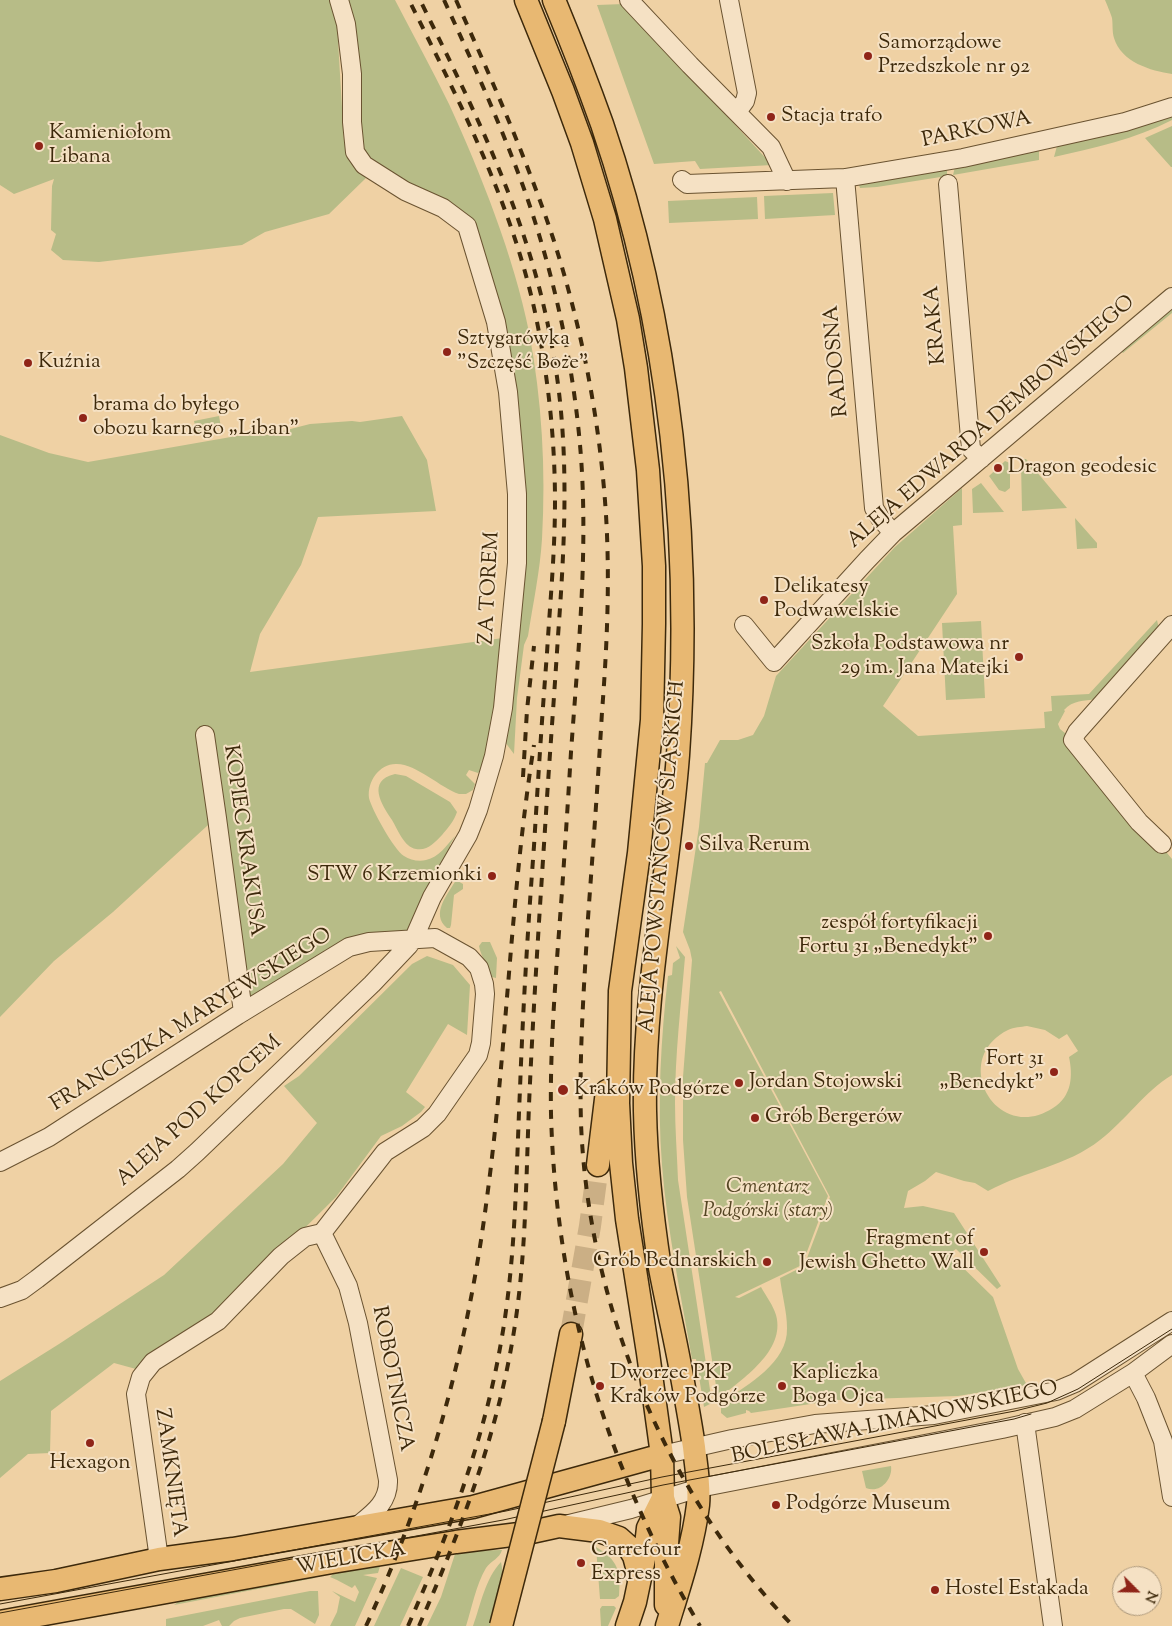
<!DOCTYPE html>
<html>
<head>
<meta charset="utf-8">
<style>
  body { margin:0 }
  #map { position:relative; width:1172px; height:1626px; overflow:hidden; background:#efd1a4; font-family:"Sorts Mill Goudy",serif }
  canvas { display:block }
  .north { position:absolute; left:1112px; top:1566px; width:50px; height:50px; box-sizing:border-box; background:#f5e1c4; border:1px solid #ab977a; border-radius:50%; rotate:113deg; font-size:14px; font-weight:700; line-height:20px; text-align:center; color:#3d290b }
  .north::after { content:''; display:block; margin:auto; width:18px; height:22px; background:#8f2418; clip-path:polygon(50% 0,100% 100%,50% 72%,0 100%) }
</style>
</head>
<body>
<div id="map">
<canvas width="1172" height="1626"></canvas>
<div class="north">N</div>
</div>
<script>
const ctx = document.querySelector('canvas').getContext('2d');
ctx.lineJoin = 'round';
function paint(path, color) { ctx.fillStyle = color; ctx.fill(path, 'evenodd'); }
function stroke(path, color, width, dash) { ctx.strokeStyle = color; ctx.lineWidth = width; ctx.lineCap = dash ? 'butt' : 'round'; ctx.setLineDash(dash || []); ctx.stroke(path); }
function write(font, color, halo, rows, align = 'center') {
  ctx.font = font + ' "Sorts Mill Goudy",serif'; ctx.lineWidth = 4; ctx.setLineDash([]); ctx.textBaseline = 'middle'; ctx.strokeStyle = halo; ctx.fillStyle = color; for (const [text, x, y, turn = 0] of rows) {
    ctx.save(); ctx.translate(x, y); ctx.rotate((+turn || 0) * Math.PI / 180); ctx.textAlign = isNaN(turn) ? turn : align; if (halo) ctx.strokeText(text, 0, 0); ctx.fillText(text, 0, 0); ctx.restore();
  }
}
paint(new Path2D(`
  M0,0H333L336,7L344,141L348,154L366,178L329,214L265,232L242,245L99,262L63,260L51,250L56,234L51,230L52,186L54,179L14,194L0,185Z
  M346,0H395C413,35 432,69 449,104C481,174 514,257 529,332C542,400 546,470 542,539C540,571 533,604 528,636L524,645L517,698L514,754L505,742L508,723L522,602L509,365L458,210L388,171L363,155Z
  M1105,0H1172V74C1151,71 1121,62 1114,38C1112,31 1113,25 1112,18C1111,14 1107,5 1105,0Z
  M624,4L772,165L700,169L695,161L654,164L597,5Z
  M1172,116V120C1135,139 1095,148 1054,157L1057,146C1097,138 1134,130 1172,116Z
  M1172,126V167H1171L1145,138Z
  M1039,151V160L953,175L955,167Z
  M947,169V176L877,187L860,188L859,185Z
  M833,193L835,215L765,219L764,196Z
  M757,197L758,219L669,223L668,201Z
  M1172,305V313L1123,353L1119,349Z
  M219,416L221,427L197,433L194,421Z
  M402,416L427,460L436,511L318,517L301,565L260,634L250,672L503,638L500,682L484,766L478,773L469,770L466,775L475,784L473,790L466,794H459C441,788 416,764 397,764C380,763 367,781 369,798C371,808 394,850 404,856C410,860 419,862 426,860C439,857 446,846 455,836L450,845L453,849L408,931L365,936L248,1001L219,815L113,912L54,961L0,1017V435L49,453L88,462L248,434L251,436L267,435L310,424L352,421L360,422Z
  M1023,459H1026L1067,508L1022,511L1021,463Z
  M1005,461L1010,463V488L1005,492L999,490L989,476Z
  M981,483L1004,512L973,513L972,489Z
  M962,488V525L953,526L957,594L883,706L918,736L1045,728L1044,712L1052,711L1051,696L1089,694L1157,620L1159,629L1096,699C1084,701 1073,700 1064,710L1065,711L1058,724L1060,729L1071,738L1172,859V1075C1144,1092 1126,1120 1100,1140C1067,1166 1025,1171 988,1191L975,1183L964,1181L936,1172L925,1181L908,1191L904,1208L923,1206L954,1213L1001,1286L997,1289L956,1249L949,1254L993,1297L1018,1369L1027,1385L958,1396L837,1400L751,1413L749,1411L746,1410V1413L727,1418L721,1413V1407L723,1402C748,1384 788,1363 787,1328C787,1312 782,1295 780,1278L804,1266L830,1197L721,991L719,992L828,1196L802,1265L735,1297L739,1298L761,1287C766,1296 773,1305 776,1315C786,1351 742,1379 718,1399L687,1197L683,1140V1077L692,960L690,950L683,932L699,827L705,763H707L720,740H738L753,735L764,716L776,676L895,547ZM1027,1026L1045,1030L1059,1039L1067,1034L1078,1051L1069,1057C1073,1076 1072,1096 1053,1108C996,1145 949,1059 1008,1030C1014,1027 1021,1027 1027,1026Z
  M1075,518L1097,543V548L1077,549Z
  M981,621L985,698L946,700L942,623Z
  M395,774L406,776L450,802L457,812C454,821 448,828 442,835C435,842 428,851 416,849C404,847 398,830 392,820C382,805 366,781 395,774Z
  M456,880L463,884V889L454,895L451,925L450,928H447C430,914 448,894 456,880Z
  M482,942H490L497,958L496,978L492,977C489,966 481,958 479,946Z
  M676,946L685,957C681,1005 675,1054 675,1103C675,1128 677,1154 678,1180L712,1403L704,1407L696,1359H692C681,1295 667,1230 662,1165C657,1102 661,1038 668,976L672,975L673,963L680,958Z
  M427,956L453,965L470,985L467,1035L448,1024L406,1092L425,1107L421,1112L402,1126L381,1136L336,1197L216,1316L136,1369L114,1363L51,1411L50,1453L28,1454L0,1478V1381L59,1344L164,1275L283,1164L317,1123L284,1086L299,1076L412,964Z
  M891,1466C893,1479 880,1494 866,1488L862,1471Z
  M596,1547C618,1560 621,1571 619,1596L615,1599H600Z
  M502,1550C500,1558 491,1561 486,1568C476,1585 472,1607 466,1626H427L441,1597L456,1551Z
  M501,1562C506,1583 496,1606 491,1626H473C481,1604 485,1579 501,1562Z
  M381,1563L378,1573L363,1575L377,1578L355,1626H330L337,1612L340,1597L332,1591L355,1602L359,1592L355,1585L352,1588L337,1580L330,1577L336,1571Z
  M401,1568L423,1577L400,1626H374Z
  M313,1575L315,1578L174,1605L179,1601Z
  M310,1591H318L319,1615L315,1624L291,1609H284L240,1618L234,1621L229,1626H222L219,1620L203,1626H166V1619Z
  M602,1606H614L616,1608L608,1626H601L600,1609Z`), '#b7bc87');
stroke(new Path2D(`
  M571,1334L590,1226L598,1165`), '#cbaf85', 22, [22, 11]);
const minor = new Path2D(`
  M629,0L690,65L771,147L787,181
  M729,0L747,93L745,101L737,112
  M845,178L874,508L880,518L893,533
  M682,180L687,184L845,178L963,158L1125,122L1172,107
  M948,184L971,449L981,459
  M744,625L774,662L867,560L893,533L1172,297
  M205,735L217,818L243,1012
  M1162,844L1139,822L1073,740L1077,732L1172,625
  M0,1162L49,1137L238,1015L349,947L369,942L435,938L469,957L479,968L484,984L485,994L481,1043L478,1055L437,1114L423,1128L385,1152L322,1233L305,1237L281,1256L218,1321L153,1362L141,1377L136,1394L159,1559
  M322,1233L348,1286L358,1323L388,1480C389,1503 372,1514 356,1527
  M0,1298L22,1290L37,1279L178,1169L197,1152L372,984L409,945L414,938L432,897L468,835L478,810L494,756L503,708L517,563V494L508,392L496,322L467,226L443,208L405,191L364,165L355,152L352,122V74L346,24L339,0
  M1133,1373L1146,1398L1163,1441L1172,1497
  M1025,1423L1053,1626
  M662,1455L732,1439L815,1424L934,1415L1056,1391L1075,1383L1172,1321
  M569,1524L631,1509L699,1488L1002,1429L1055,1417L1075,1409L1133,1373L1172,1344`);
const major = new Path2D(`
  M526,0L563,91L582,143L605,219L628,319L636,368L648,470L654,566V624L652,720L639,853L620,991L618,1103L621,1163L627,1219L648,1353L662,1455L663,1498L669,1517L666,1557V1605
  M554,0C571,41 587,82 602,124C671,326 693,542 678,755C669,874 643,991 645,1111C646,1163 652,1216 660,1268C666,1300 674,1333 680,1366C685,1393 690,1420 694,1447C696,1467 700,1486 698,1505C693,1546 679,1587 667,1626
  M598,1165L607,1091
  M554,1421L571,1334
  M0,1589L56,1581L159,1559L233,1549L473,1507L662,1455
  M0,1622L332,1562L456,1542L527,1533L559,1526L599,1531L619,1538L628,1546L634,1556L638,1571L639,1582
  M627,1626L635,1602L645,1554L648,1528L663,1498`);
stroke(minor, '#6a5331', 20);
stroke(major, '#3d290b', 25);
stroke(minor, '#f5e1c4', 18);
stroke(major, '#e8b872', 22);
stroke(new Path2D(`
  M0,1604L506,1511L662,1477L1015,1411L1047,1403L1078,1389L1172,1329
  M0,1613L503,1520L663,1485L1014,1419L1031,1414`), '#3d290b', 1);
stroke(new Path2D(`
  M444,0C472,61 500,123 523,186C554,273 574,365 581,457C588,555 578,654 571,752C567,816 563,881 558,945C554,1001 550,1058 551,1114C556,1297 606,1469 700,1626
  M456,0C491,78 526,157 553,238C582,328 600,421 606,515C610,581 607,647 602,712C598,781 593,849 588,918C584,986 579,1055 581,1123C588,1305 666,1495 793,1626
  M523,777L527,710L534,646
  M366,1626C428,1493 467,1350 486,1205C507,1052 510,897 534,745
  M408,1626C447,1537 483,1444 500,1348C516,1262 516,1175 520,1089C523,1007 528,926 534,846C538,781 542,717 547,653C550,603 555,552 555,502C555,443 549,385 538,327C516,211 461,105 409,0
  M419,1626C460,1532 498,1433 514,1331C526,1257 526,1180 529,1105C533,1013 539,921 545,829C549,764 554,700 558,636C565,541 570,446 553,352C531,222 477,116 420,0`), '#3d290b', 4, [9, 9]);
const majorBridge = new Path2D(`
  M501,1626L554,1421`);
stroke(majorBridge, '#3d290b', 25, []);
stroke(majorBridge, '#e8b872', 22);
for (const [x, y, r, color] of [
  [868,56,5,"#8f2418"],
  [771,117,5,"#8f2418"],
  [39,146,5,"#8f2418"],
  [447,352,5,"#8f2418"],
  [28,363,5,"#8f2418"],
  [83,418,5,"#8f2418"],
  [998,468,5,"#8f2418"],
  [764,600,5,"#8f2418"],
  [1019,657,5,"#8f2418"],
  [689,846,5,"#8f2418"],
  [492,876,5,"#8f2418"],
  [988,936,5,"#8f2418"],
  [1054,1072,5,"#8f2418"],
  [739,1083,5,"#8f2418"],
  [563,1090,6,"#8f2418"],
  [755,1118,5,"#8f2418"],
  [984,1252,5,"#8f2418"],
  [767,1262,5,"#8f2418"],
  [600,1386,5,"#8f2418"],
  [782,1386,5,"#8f2418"],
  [90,1443,5,"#8f2418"],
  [776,1505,5,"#8f2418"],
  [581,1563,5,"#8f2418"],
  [935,1590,5,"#8f2418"]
]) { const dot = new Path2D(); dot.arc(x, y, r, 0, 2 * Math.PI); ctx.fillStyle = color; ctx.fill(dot); stroke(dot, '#f5e1c4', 2); }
write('21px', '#3d290b', '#f5e1c4', [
  ["Samorządowe",878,44],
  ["Przedszkole nr 92",878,68],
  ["Stacja trafo",781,117],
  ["Kamieniołom",49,134],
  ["Libana",49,158],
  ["Sztygarówka",457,340],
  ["\"Szczęść Boże\"",457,364],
  ["Kuźnia",38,363],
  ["brama do byłego",93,406],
  ["obozu karnego „Liban”",93,430],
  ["Dragon geodesic",1008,468],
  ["Delikatesy",774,588],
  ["Podwawelskie",774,612],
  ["Szkoła Podstawowa nr",1009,645,"right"],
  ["29 im. Jana Matejki",1009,669,"right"],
  ["Silva Rerum",699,846],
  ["STW 6 Krzemionki",482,876,"right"],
  ["zespół fortyfikacji",978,924,"right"],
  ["Fortu 31 „Benedykt”",978,948,"right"],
  ["Fort 31",1044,1060,"right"],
  ["„Benedykt”",1044,1084,"right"],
  ["Jordan Stojowski",749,1083],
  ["Kraków Podgórze",574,1090],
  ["Grób Bergerów",765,1118],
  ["Fragment of",974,1240,"right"],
  ["Jewish Ghetto Wall",974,1264,"right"],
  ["Grób Bednarskich",757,1262,"right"],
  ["Dworzec PKP",610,1374],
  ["Kraków Podgórze",610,1398],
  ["Kapliczka",792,1374],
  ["Boga Ojca",792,1398],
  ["Hexagon",90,1464,"center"],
  ["Podgórze Museum",786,1505],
  ["Carrefour",591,1551],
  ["Express",591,1575],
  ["Hostel Estakada",945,1590]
], 'left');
write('21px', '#3d290b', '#f5e1c4', [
  ["PARKOWA",977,131,-12],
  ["KRAKA",937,325,-95],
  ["RADOSNA",838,361,-95],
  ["ALEJA EDWARDA DEMBOWSKIEGO",992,423,-41],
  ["ZA TOREM",491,588,-87],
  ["KOPIEC KRAKUSA",242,841,82],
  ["ALEJA POWSTAŃCÓW ŚLĄSKICH",664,857,-85],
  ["FRANCISZKA MARYEWSKIEGO",192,1021,-32],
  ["ALEJA POD KOPCEM",200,1112,-42],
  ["ROBOTNICZA",391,1379,79],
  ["BOLESŁAWA LIMANOWSKIEGO",895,1424,-12],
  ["ZAMKNIĘTA",169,1473,82],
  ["WIELICKA",351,1560,-10]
]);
write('italic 21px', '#554624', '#f5e1c4', [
  ["Cmentarz",768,1188],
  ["Podgórski (stary)",768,1212]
]);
</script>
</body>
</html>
